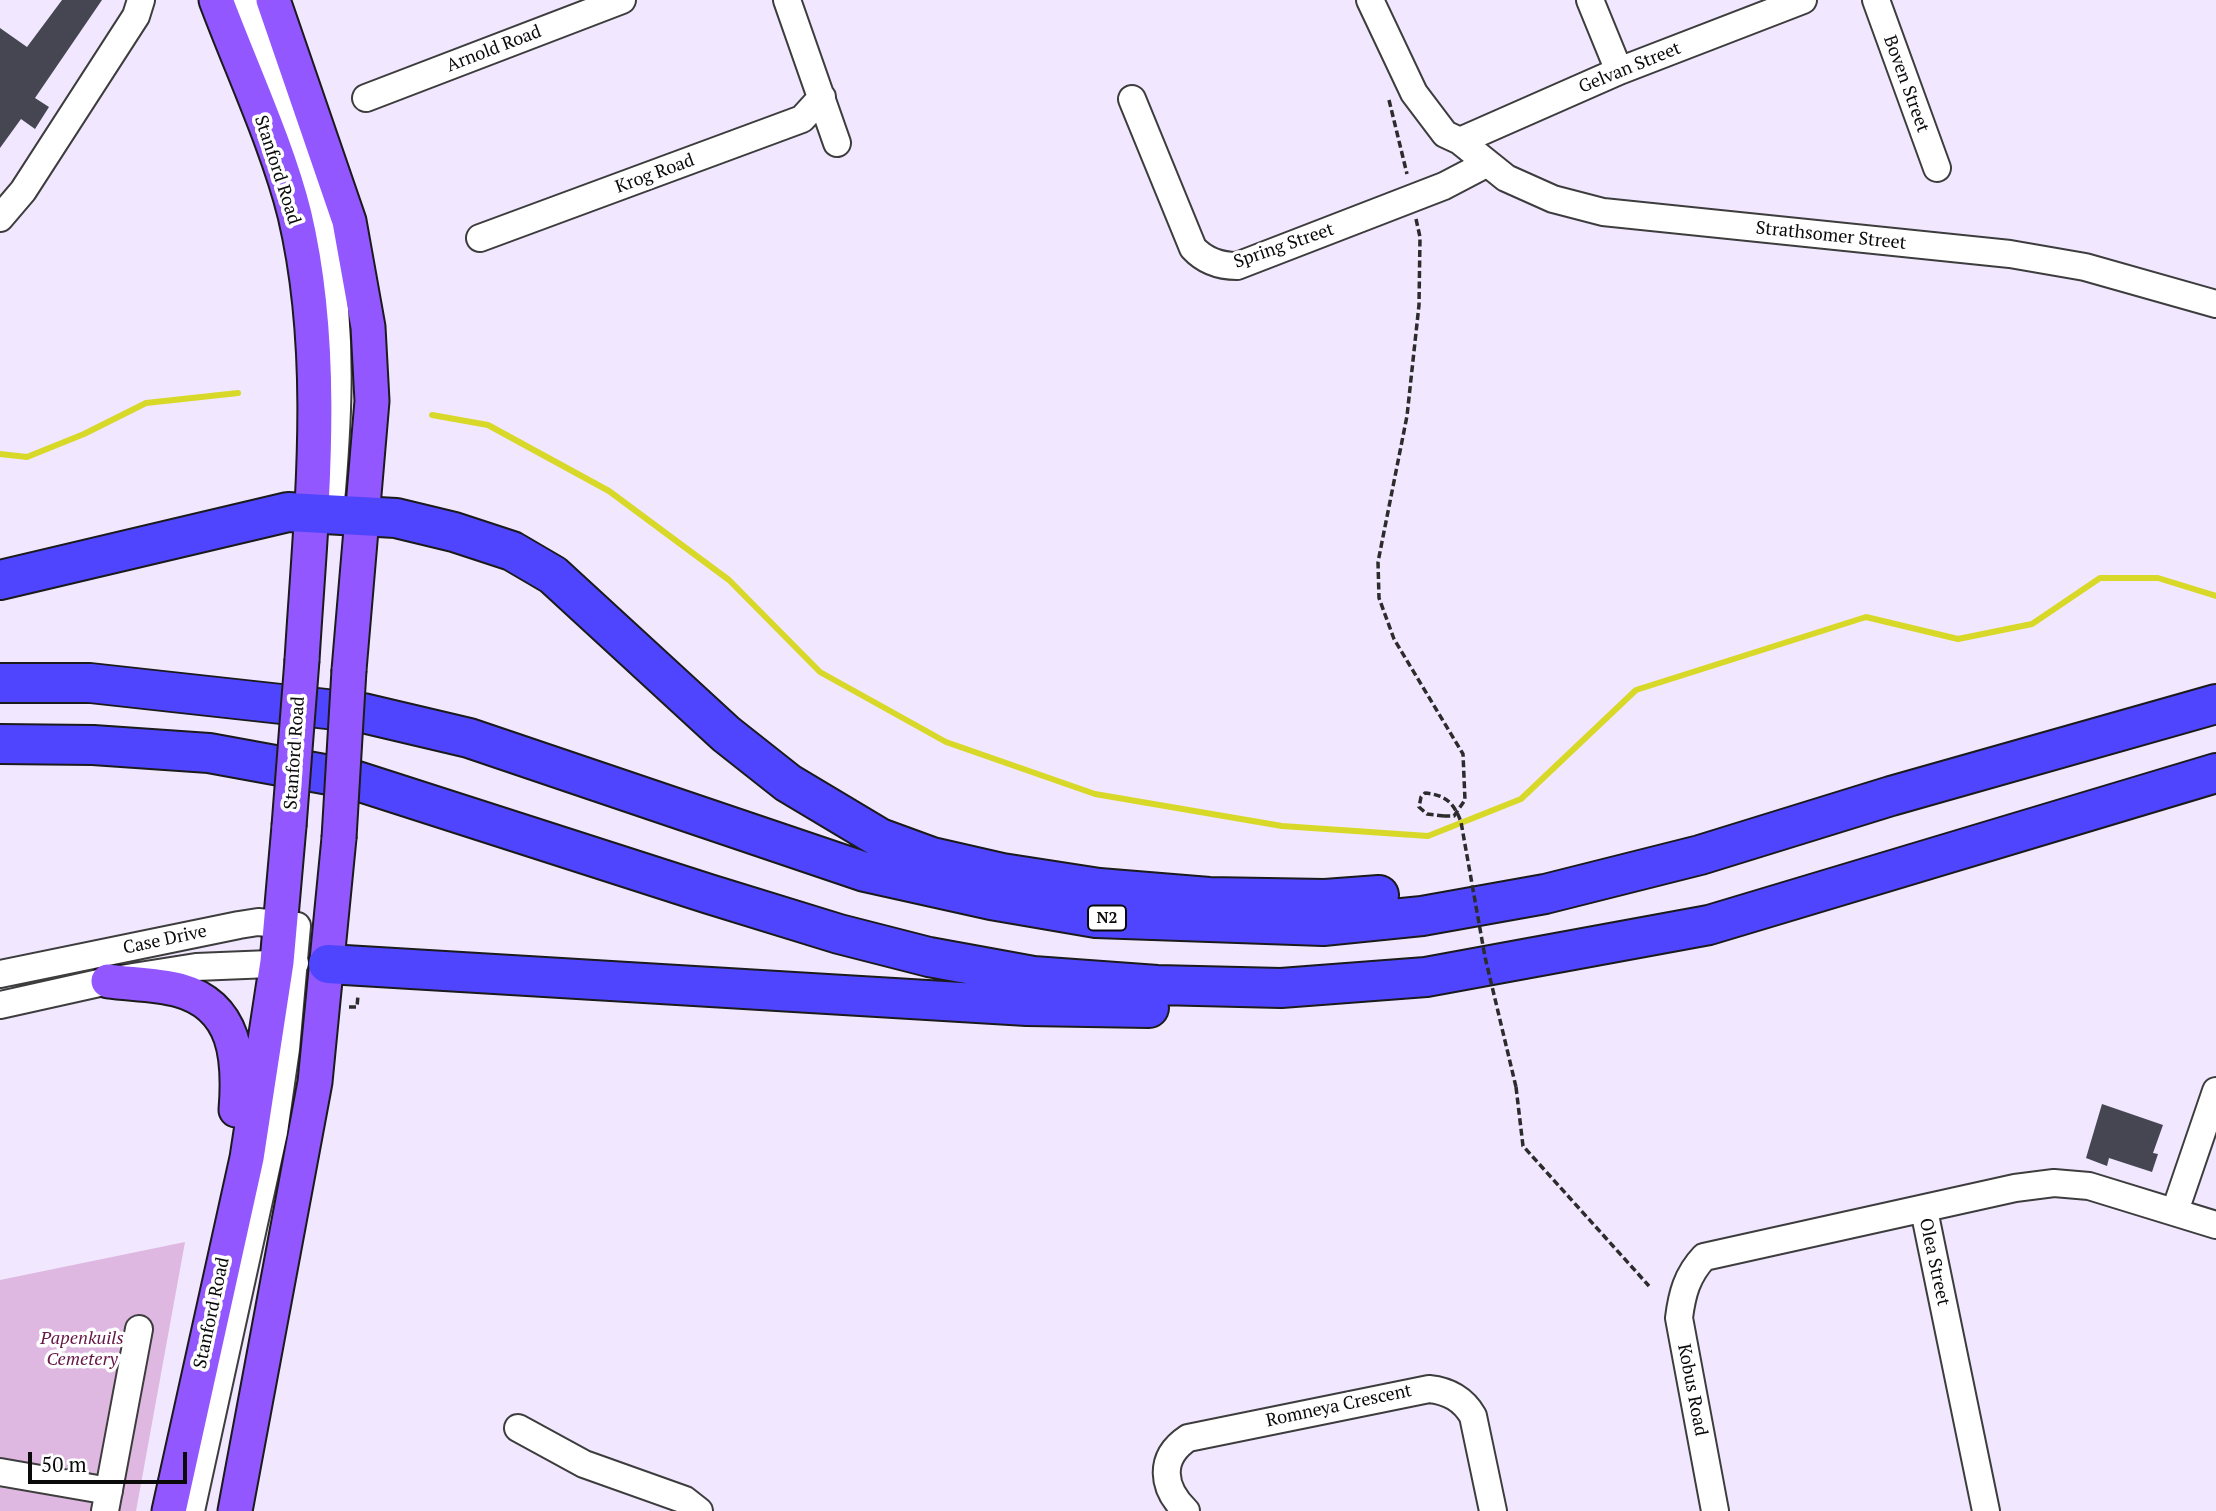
<!DOCTYPE html>
<html>
<head>
<meta charset="utf-8">
<style>
  body { margin:0 }
  #map { position:relative; width:2216px; height:1511px; overflow:hidden; background:#f1e7ff; font-family:"PT Serif",serif }
  canvas { display:block }
  .scale { position:absolute; left:28px; top:1452px; width:159px; height:32px; box-sizing:border-box; border:4px solid #0a0a0a; border-top:0; padding-left:9px; font-size:21px; line-height:24px; white-space:nowrap; color:#0a0a0a; -webkit-text-stroke:5px #fff; paint-order:stroke }
</style>
</head>
<body>
<div id="map">
<canvas width="2216" height="1511"></canvas>
<div class="scale">50 m</div>
</div>
<script>
const ctx = document.querySelector('canvas').getContext('2d');
ctx.lineJoin = 'round';
function paint(path, color) { ctx.fillStyle = color; ctx.fill(path, 'evenodd'); }
function stroke(path, color, width, dash) { ctx.strokeStyle = color; ctx.lineWidth = width; ctx.lineCap = dash ? 'butt' : 'round'; ctx.setLineDash(dash || []); ctx.stroke(path); }
function write(font, color, halo, rows, align = 'center') {
  ctx.font = font + ' "PT Serif",serif'; ctx.lineWidth = 7; ctx.setLineDash([]); ctx.textBaseline = 'middle'; ctx.strokeStyle = halo; ctx.fillStyle = color; for (const [text, x, y, turn = 0] of rows) {
    ctx.save(); ctx.translate(x, y); ctx.rotate((+turn || 0) * Math.PI / 180); ctx.textAlign = isNaN(turn) ? turn : align; if (halo) ctx.strokeText(text, 0, 0); ctx.fillText(text, 0, 0); ctx.restore();
  }
}
paint(new Path2D(`
  M185,1242L136,1511H0V1280Z`), '#deb8e1');
stroke(new Path2D(`
  M432,415L488,425L609,491L729,580L820,672L946,742L1095,794L1282,826L1428,836L1521,799L1636,690L1866,617L1958,639L2032,624L2100,578H2158L2216,596
  M0,454L27,457L84,434L146,403L238,393`), '#d8d828', 6);
paint(new Path2D(`
  M62,0H102L35,98L49,107L35,129L21,119L0,148V28L27,47Z
  M2102,1104L2163,1125L2153,1153L2158,1154L2152,1172L2109,1158L2107,1166L2086,1158Z`), '#464653');
const minor = new Path2D(`
  M243,0C275,82 313,165 328,253C343,340 338,426 330,513
  M787,0L837,143
  M1370,0L1414,93L1445,134L1460,141L1506,178L1553,199L1603,212L2010,254L2085,267L2216,304
  M1590,0L1619,71
  M1876,0L1937,168
  M366,98L622,0
  M1132,99L1193,248C1205,261 1219,266 1237,266L1444,186L1486,164
  M1460,141L1619,71L1803,0
  M0,218L23,191L136,16L141,0
  M480,238L802,119L822,97
  M0,974L239,925L258,922L297,926
  M0,1005L108,981L196,967L295,963
  M1924,1210L1986,1511
  M2175,1211L2216,1091
  M518,1428L584,1464L685,1500L699,1511
  M0,1472L109,1491
  M105,1511L139,1329
  M191,1511L274,1132L286,1049L297,926
  M1186,1511C1162,1488 1158,1458 1188,1438L1429,1389C1449,1391 1463,1399 1473,1416L1493,1511
  M1715,1511L1679,1318C1682,1294 1687,1275 1704,1257L2015,1188L2054,1183L2089,1186L2216,1225`);
const major = new Path2D(`
  M216,0C241,67 278,146 295,215C329,359 311,513 302,660
  M273,0L349,221L368,327L372,401L349,670
  M108,981C131,984 156,984 179,990C237,1006 240,1060 236,1110
  M169,1511L247,1158L277,962L289,826
  M235,1511L315,1082L339,838`);
const highway = new Path2D(`
  M0,580L288,512L396,518L454,532L512,551L553,575L726,734L788,783L880,838L932,857L1002,873L1099,888L1209,897L1325,899L1379,895
  M0,683H90L363,713L469,738L865,872L991,900L1096,918L1323,926L1422,916L1545,894L1700,855L1891,796L2216,704
  M0,744L93,745L209,753L351,779L709,894L839,934L929,957L1033,976L1157,985L1281,988L1426,977L1709,925L2216,773
  M328,964L1027,1006L1149,1008`);
stroke(minor, '#3d3d3d', 30);
stroke(major, '#1b1b1b', 37);
stroke(highway, '#1b1b1b', 42);
stroke(new Path2D(`
  M1389,100L1407,174
  M1416,219L1420,237L1419,305L1407,416L1378,562L1379,598L1394,639L1463,754L1465,800L1454,816H1444
  M349,1007H357L358,995
  M1516,1087L1523,1146L1649,1286`), '#2c2c2c', 3.5, [7, 3.5]);
stroke(minor, '#fff', 26);
stroke(major, '#9357ff', 33);
stroke(highway, '#5045ff', 38);
const majorBridge = new Path2D(`
  M289,826L302,660
  M339,838L349,670`);
stroke(majorBridge, '#1b1b1b', 37, []);
stroke(new Path2D(`
  M1444,816L1427,814L1419,807L1421,797L1425,793C1446,795 1454,803 1461,822L1485,957L1516,1087`), '#2c2c2c', 3.5, [7, 3.5]);
stroke(majorBridge, '#9357ff', 33);
for (const [x, y, w] of [
  [1107,918,38]
]) { const box = new Path2D(); box.roundRect(x - w / 2, y - 12.5, w, 25, 5); ctx.fillStyle = '#fff'; ctx.fill(box); stroke(box, '#0a0a0a', 2); }
write('bold 16px', '#0a0a0a', null, [
  ["N2",1107,918]
]);
write('18px', '#0a0a0a', '#fff', [
  ["Arnold Road",494,49,-21],
  ["Gelvan Street",1630,68,-22],
  ["Boven Street",1906,84,70],
  ["Stanford Road",277,170,72],
  ["Krog Road",655,174,-20],
  ["Strathsomer Street",1831,236,6],
  ["Spring Street",1284,246,-19],
  ["Stanford Road",295,753,-86],
  ["Case Drive",165,940,-12],
  ["Olea Street",1934,1262,78],
  ["Stanford Road",212,1313,-78],
  ["Kobus Road",1692,1390,79],
  ["Romneya Crescent",1339,1406,-12]
]);
write('italic 18px', '#651646', '#fff', [
  ["Papenkuils",82,1339],
  ["Cemetery",82,1360]
]);
</script>
</body>
</html>
